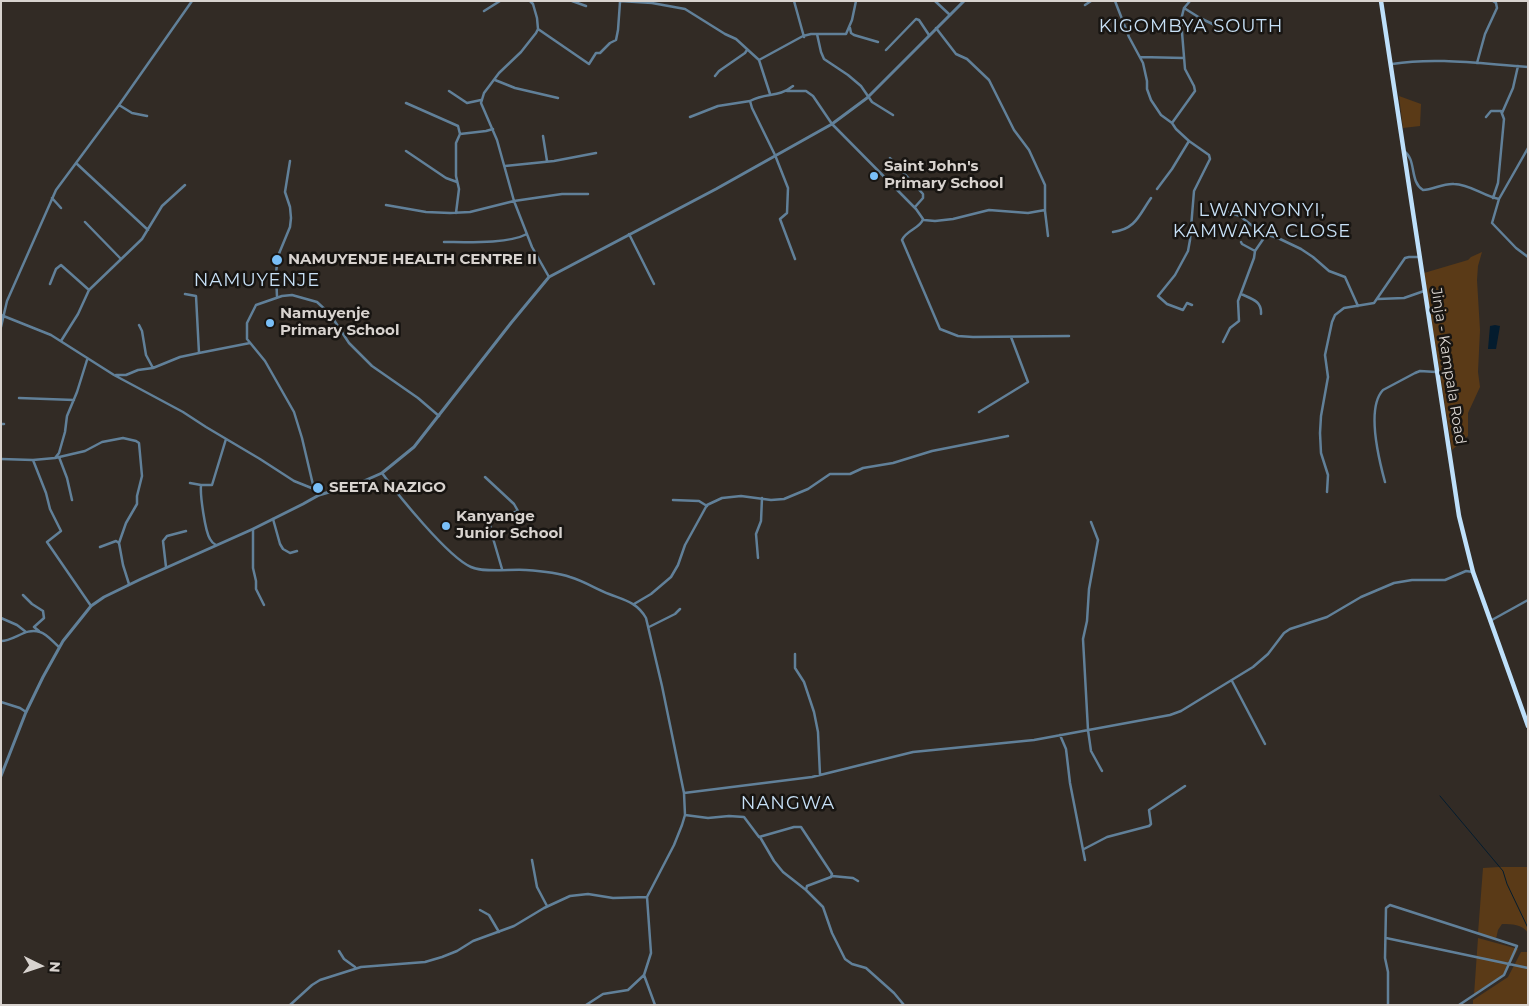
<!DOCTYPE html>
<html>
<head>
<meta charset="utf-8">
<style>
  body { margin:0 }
  #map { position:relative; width:1529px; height:1006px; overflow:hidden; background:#322b25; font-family:Montserrat,sans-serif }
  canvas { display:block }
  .frame { position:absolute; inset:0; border:2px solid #d8d3cf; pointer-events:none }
  .north { position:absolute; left:15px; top:941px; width:50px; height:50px; -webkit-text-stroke:4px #181512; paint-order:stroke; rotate:94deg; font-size:14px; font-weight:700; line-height:20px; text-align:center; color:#d8d3cf }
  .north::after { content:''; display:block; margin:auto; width:18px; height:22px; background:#d8d3cf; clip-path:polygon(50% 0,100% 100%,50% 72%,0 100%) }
</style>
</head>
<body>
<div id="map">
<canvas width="1529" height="1006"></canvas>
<div class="frame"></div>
<div class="north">N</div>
</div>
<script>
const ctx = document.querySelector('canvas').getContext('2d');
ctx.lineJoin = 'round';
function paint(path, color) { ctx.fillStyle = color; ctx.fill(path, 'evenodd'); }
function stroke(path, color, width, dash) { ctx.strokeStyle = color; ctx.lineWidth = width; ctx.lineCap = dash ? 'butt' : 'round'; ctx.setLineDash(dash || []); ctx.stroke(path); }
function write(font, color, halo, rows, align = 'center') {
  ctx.font = font + ' Montserrat,sans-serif'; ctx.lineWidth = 5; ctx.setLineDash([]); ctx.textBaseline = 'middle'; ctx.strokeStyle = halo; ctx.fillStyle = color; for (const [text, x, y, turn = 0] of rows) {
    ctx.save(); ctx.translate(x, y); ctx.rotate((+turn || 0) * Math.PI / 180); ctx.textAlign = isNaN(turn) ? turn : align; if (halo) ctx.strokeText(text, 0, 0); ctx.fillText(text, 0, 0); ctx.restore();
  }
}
paint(new Path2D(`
  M1399,96L1421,104L1420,126L1403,128Z
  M1482,252L1478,266L1477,280L1480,330L1478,372L1480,387L1468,413V436L1452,450L1424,273L1468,260L1471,257Z
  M1499,867H1528V933C1522,924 1512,924 1502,924L1498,930L1496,939L1478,933L1483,868Z
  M1478,938L1518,949L1505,974L1478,991L1474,995Z
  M1521,952H1528V1005H1473V1000L1508,977Z`), '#5a3a17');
paint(new Path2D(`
  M1495,325L1500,326L1496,349H1488L1490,326Z`), '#041c2e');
stroke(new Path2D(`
  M1440,796L1503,871L1507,884L1528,928`), '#041c2e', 1);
stroke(new Path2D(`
  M530,1L533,4L537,18L538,29L536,33L521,52L499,73L484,93L481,103L497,140L514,201L532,247L549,277
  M572,1L586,6
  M620,1L652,3L685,9L725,34L736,39L759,60L803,36L811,34H846L852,20L856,1
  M794,1L804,37
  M935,1L950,15
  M1115,1L1129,37L1143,63L1147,81V89L1151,100L1161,115L1172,123L1176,129L1189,141L1172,169L1157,189
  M1085,5L1091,1
  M1184,8L1200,18L1223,29
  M484,11L500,1
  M850,28L851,33L854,35L878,42
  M936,28L956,54L967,59L989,80L1014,130L1029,150L1045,185V211L1048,236
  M538,29L589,64L596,53H600L610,43L616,40L618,30L620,2
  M817,34L821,52L824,59L848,75L861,86L872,102L893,115
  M886,50L916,19L919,20L929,35
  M1140,57L1184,58
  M759,60L770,94
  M1477,63L1485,34L1497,8L1496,3L1493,1
  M1392,64C1437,57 1482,64 1528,67
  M715,76L719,71L745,53L747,50
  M495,80L515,88L558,98
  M449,91L467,103L481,100
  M787,91H806L813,96L832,124L916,209L923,219C921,228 906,230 902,240L940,329L958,336L973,337L1069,336
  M750,101C767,92 778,98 793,86
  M406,103L458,126L460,134L456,143V176L459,189L456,213
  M119,105L132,113L147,116
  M1502,113L1513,88L1518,66
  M690,117L718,106L750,101L752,108L775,155L788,188L787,213L780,219L795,259
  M1486,117L1491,111H1501L1504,119L1498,183L1493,198
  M1172,123L1195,91L1194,86L1185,69L1181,20L1184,8L1190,1
  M460,134L486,131L493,129
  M543,136L547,161
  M1189,141L1209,155L1210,159L1194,191L1190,240L1188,251L1175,275L1158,296L1167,304L1183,310L1187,303L1192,305
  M406,151L446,178L457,182
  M1404,151C1417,160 1409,181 1423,190C1433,190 1443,183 1454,184C1470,184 1483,196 1499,199L1528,148
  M890,158L923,194V198L915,207
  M76,163L148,230
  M505,166L554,161L596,153
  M52,198L61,208
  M1499,199L1492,223L1516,248L1528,257
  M386,205L426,212L450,213L470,212L514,201L562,194H588
  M1215,208L1240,216L1260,232L1280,239L1301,249L1313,257L1329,271L1345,277L1358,306
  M924,220L935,221L953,219L989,210L1028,213L1045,210
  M85,222L121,259
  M1113,232C1136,229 1139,215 1151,198
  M629,234L654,284
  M444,242C466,242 508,244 527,234
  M1241,242L1242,244L1255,251L1266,235
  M50,284L56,269L61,265L89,290
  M185,294L196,296L199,353
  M1241,294C1252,299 1262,301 1261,314
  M277,297L276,273L278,256L290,227L291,218L290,207L285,192L290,161
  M1378,299L1404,298L1424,291
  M1,315L51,335L114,375L183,412L206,427L260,459L294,481L314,489L319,495
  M139,325L142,331L146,355L153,368
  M1,327L7,301L56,190L119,105L192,1
  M61,341L78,314L89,290L142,239L162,206L185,185
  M1223,342L1230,328L1239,321L1238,301L1254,258L1255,251
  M87,360L77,392L67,416L65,432L59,453L55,458L85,451L102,442L123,438L136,441L139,443L142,476L137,496V504L126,523L119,543L123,565L129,584
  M116,375H126L138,370L153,368L180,357L199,353L250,343
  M19,398L74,400
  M979,412L1028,382L1011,337
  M1,424H4
  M59,457L67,478L72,500
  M1,459L33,460L55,458
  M33,460L46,493L50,509L61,531L47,542L91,606
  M382,473C398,495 448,557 471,567C485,573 510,569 525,570C540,571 556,572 570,577C584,581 596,589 609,594C624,600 637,602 646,618L662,686L684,793L685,815L682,825L674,845L647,897L651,953L644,975L628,990L603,994L586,1005
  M485,477L514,504L518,511L492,521L490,528L502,569
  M1385,482C1379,460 1366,408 1383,390L1415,373L1420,371L1436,372
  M190,483L201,485H212L226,439
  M201,485C200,495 205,531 210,539C211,541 214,544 216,545
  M314,489L302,438L294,412L265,361L247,339V323L256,305L282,296L292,295L317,302L330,314L349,343L372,366L418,398L439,416
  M1327,492L1328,475L1321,453L1320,433L1321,416L1328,377L1325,355L1332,322L1335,315L1344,308L1374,303L1405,258L1409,257H1418
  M673,500L699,501L707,506
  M273,519L280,544L283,549L290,553L297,551
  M1091,522L1098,540L1089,589L1087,621L1083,639L1088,730L1091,751L1102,771
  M253,529V568L256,581V589L264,605
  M100,547L116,541L119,543
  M758,558L756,534L761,521L762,498
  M166,567L163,541L167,536L186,531
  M23,595L32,604L43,611L44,618L34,627L39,631
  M634,604L651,594L671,577L678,565L685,545L707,505L722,498L741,496L771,500L784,499L808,489L830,474H850L863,468L893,463L932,451L1008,436
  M1,618L17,625L26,632
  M1490,621L1528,600
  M649,627L675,614L680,609
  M1,641C14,641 26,627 40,632C47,634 53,642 59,647
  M795,654V668L804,682L814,712L818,732L820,775
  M1232,681L1265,744
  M1,702L20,708L26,712
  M1060,735L1066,749L1070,783L1085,860
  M684,793L812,777L913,752L1034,740L1170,715L1181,711L1253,667L1268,654L1284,633L1290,629L1327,617L1361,597L1394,583L1412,580H1445L1466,571L1473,572
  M685,815L708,818L729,816L744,817L759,837L794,827H801L832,874L831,877L807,886L806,890
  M760,837L774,861L783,872L806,890L823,907L832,933L845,959L852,964L866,968L894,993L904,1005
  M1084,849L1107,837L1149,826L1151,824L1149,810L1185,786
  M532,860L537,887L547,906
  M832,876L853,878L858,881
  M480,910L489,915L499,932
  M1386,938L1528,968
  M339,951L344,959L355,967
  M644,975L655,1005
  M290,1005L312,985L320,980L361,967L425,962L442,957L457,951L473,941L514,926L544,908L570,896L588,894L613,898L647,897
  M1388,1005V972L1385,958L1386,908L1390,905L1517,946L1504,975L1459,1005`), '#618099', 2.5);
stroke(new Path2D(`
  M1,776L26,712L43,677L63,641L91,606L104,597L141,579L253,529L303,504L319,495L357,484L382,473L414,447L511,323L549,277L716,189L832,124L867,98L964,1`), '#618099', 3);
stroke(new Path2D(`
  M1381,1L1459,516L1473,572L1528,726`), '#bee0fb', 4.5);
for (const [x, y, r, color] of [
  [874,176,5,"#79bff8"],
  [277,260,6,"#79bff8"],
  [270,323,5,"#79bff8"],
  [318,488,6,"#79bff8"],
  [446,526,5,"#79bff8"]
]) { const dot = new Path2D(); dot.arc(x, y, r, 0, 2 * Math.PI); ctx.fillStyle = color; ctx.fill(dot); stroke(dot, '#181512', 2); }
write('bold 15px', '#d8d3cf', '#181512', [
  ["Saint John's",884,167],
  ["Primary School",884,184],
  ["NAMUYENJE HEALTH CENTRE II",288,260],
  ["Namuyenje",280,314],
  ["Primary School",280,331],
  ["SEETA NAZIGO",329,488],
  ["Kanyange",456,517],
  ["Junior School",456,534]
], 'left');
write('15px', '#d8d3cf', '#181512', [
  ["Jinja - Kampala Road",1448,366,81]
]);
ctx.letterSpacing = '1px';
write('18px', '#c8e1f7', '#181512', [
  ["KIGOMBYA SOUTH",1191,27],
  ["LWANYONYI,",1262,211],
  ["KAMWAKA CLOSE",1262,232],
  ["NAMUYENJE",257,281],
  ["NANGWA",788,804]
]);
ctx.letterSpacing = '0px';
</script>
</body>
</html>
